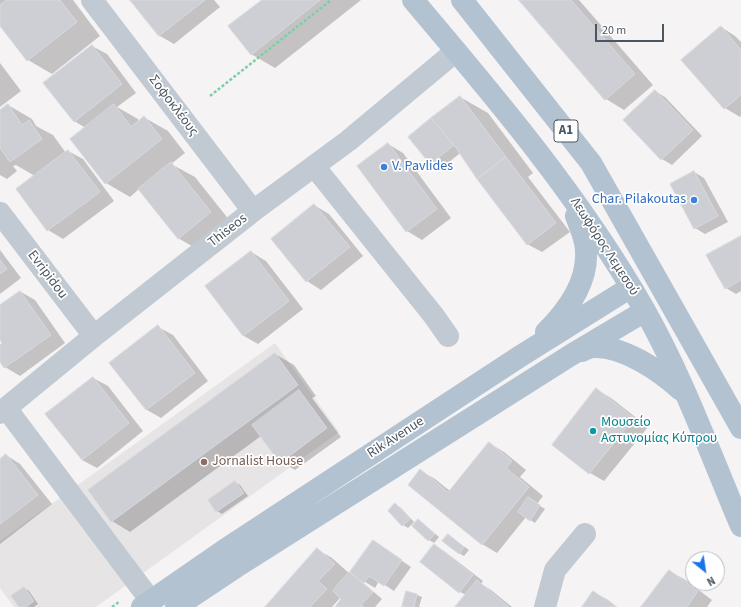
<!DOCTYPE html>
<html>
<head>
<meta charset="utf-8">
<style>
  body { margin:0 }
  #map { position:relative; width:741px; height:607px; overflow:hidden; background:#f5f3f3; font-family:"Source Sans 3",sans-serif }
  canvas { display:block }
  .north { position:absolute; left:685px; top:551px; width:40px; height:40px; box-sizing:border-box; background:#fff; border:1px solid #b7bbc0; border-radius:50%; rotate:150deg; font-size:11px; font-weight:700; line-height:16px; text-align:center; color:#4a5661 }
  .north::after { content:''; display:block; margin:auto; width:14px; height:18px; background:#1a73e8; clip-path:polygon(50% 0,100% 100%,50% 72%,0 100%) }
  .scale { position:absolute; left:595px; top:24px; width:69px; height:18px; box-sizing:border-box; border:2px solid #4a5661; border-top:0; padding-left:5px; font-size:12px; line-height:14px; white-space:nowrap; color:#4a5661; -webkit-text-stroke:3px #fff; paint-order:stroke }
</style>
</head>
<body>
<div id="map">
<canvas width="741" height="607"></canvas>
<div class="north">N</div>
<div class="scale">20 m</div>
</div>
<script>
const ctx = document.querySelector('canvas').getContext('2d');
ctx.lineJoin = 'round';
function paint(path, color) { ctx.fillStyle = color; ctx.fill(path, 'evenodd'); }
function stroke(path, color, width, dash) { ctx.strokeStyle = color; ctx.lineWidth = width; ctx.lineCap = dash ? 'butt' : 'round'; ctx.setLineDash(dash || []); ctx.stroke(path); }
function write(font, color, halo, rows, align = 'center') {
  ctx.font = font + ' "Source Sans 3",sans-serif'; ctx.lineWidth = 3.5; ctx.setLineDash([]); ctx.textBaseline = 'middle'; ctx.strokeStyle = halo; ctx.fillStyle = color; for (const [text, x, y, turn = 0] of rows) {
    ctx.save(); ctx.translate(x, y); ctx.rotate((+turn || 0) * Math.PI / 180); ctx.textAlign = isNaN(turn) ? turn : align; if (halo) ctx.strokeText(text, 0, 0); ctx.fillText(text, 0, 0); ctx.restore();
  }
}
paint(new Path2D(`
  M275,343L339,432L96,607H14L0,588V541Z`), '#e6e4e5');
paint(new Path2D(`
  M0,0H73L100,36L52,74L28,60L0,24Z
  M131,0H214L220,7L174,44L160,36Z
  M263,0H361L275,68L251,54Z
  M520,0H579L653,85L624,110L606,99Z
  M721,27L735,36L741,42V115L740,117L725,108L683,60Z
  M92,46L107,54L136,93L117,107L138,119L139,122L145,118L168,131L185,153L171,164L195,177L234,226L202,252L178,238L139,189L130,197L106,183L86,128L74,121Z
  M0,63L21,91L0,107Z
  M655,91L665,97L702,136L672,165L662,159Z
  M460,97L488,113L533,173L528,177L570,232L542,252L527,244L460,153L441,169L431,163Z
  M8,105L32,119L36,126L53,135L66,153L68,151L83,159L114,201L63,239L48,230L17,189L35,176L16,165L13,166L17,171L7,179L0,175V111Z
  M388,144L403,153L451,218L422,240L407,231L359,166Z
  M694,172L704,178L728,222L705,234L695,228Z
  M314,205L329,214L363,256L321,290L307,281L273,239Z
  M741,237V291L736,294L726,288Z
  M0,250L21,278L0,294Z
  M251,252L266,261L303,309L258,344L244,336Z
  M21,292L35,300L65,343L20,376L5,367L0,360V346L4,344L0,338V306Z
  M158,327L173,335L208,381L161,418L147,410L111,363Z
  M275,354L294,365L316,396L312,398L341,437L295,470L281,462L261,436L130,532L112,521Z
  M93,378L108,386L143,431L97,468L82,460Z
  M596,389L611,398L648,427L604,481L590,473Z
  M489,443L504,452L526,470L520,477L543,496L537,504L545,509L535,523L526,517L497,553L482,544L421,471L435,479L450,491Z
  M6,455L20,464L52,504L0,544V460Z
  M235,482L240,485L248,496L222,514L217,511Z
  M395,505L400,507L414,522L408,528L403,525Z
  M419,520L439,537L434,543L429,540Z
  M448,535L469,550L464,556L459,553Z
  M373,541L411,567L394,591L379,581L375,588L362,580L361,581L382,599L375,607H336L343,599L341,597L332,607H266L318,550L332,558L350,574Z
  M434,545L444,551L483,581L481,584L491,590L512,607H456L466,595L460,592Z
  M669,571L684,579L712,600L707,607H643Z
  M24,588L29,591L38,604L34,607H20Z
  M594,592L608,600L617,607H583Z
  M417,595L422,597L419,607H403Z`), '#0003');
const building = new Path2D(`
  M7,0H60L77,22L27,61L0,26V5Z
  M130,0H205L159,36Z
  M262,0H320L251,55L228,26Z
  M519,0H571L635,74L605,100Z
  M721,26L741,50V95L724,109L681,60Z
  M92,45L122,84L74,122L43,83Z
  M655,90L693,130L661,160L623,120Z
  M460,96L506,157L477,179L454,145L431,118Z
  M8,104L22,125L29,120L42,139L10,162L0,148V110Z
  M114,104L131,127L144,116L162,139L105,184L70,139Z
  M431,118L454,145L430,164L408,137Z
  M388,143L437,209L406,232L357,166Z
  M68,150L100,192L47,231L16,189Z
  M506,157L556,223L527,245L477,179Z
  M171,162L211,212L178,239L138,189Z
  M694,171L718,216L694,229L670,184Z
  M314,204L350,247L306,282L271,239Z
  M741,236V280L725,289L706,255Z
  M251,251L289,301L243,336L205,286Z
  M0,260L7,269L0,274Z
  M20,291L51,335L4,368L0,362V345L2,343L0,340V305Z
  M158,325L195,373L146,410L109,363Z
  M275,353L298,385L111,522L88,490Z
  M93,377L129,423L82,460L45,414Z
  M596,388L634,418L589,474L552,445Z
  M299,390L327,428L280,463L252,425Z
  M489,442L512,461L506,468L529,487L482,545L408,485L420,469L448,492Z
  M6,454L38,495L0,524V459Z
  M235,481L244,493L216,512L208,500Z
  M528,497L540,505L530,521L518,512Z
  M395,503L410,519L402,526L388,511Z
  M418,519L435,534L428,541L412,526Z
  M448,534L464,547L459,554L442,541Z
  M373,540L402,560L384,586L369,576L364,583L350,572Z
  M434,544L473,575L459,593L420,562Z
  M317,548L335,564L318,581L327,589L310,607H265Z
  M669,570L698,591L687,607H641Z
  M349,572L373,592L361,605L364,607H335L341,599L333,591Z
  M477,580L509,607H455Z
  M24,587L34,601L26,607H19L11,596Z
  M406,591L417,594L414,607H402Z
  M593,591L616,607H582Z`);
paint(building, '#cdcfd5');
stroke(building, '#d7d9de', 1);
stroke(new Path2D(`
  M210,96L331,0
  M112,607L119,602`), '#7ad0a6', 2.5, [3, 2]);
stroke(new Path2D(`
  M92,0L253,211
  M314,166L434,316L448,336
  M0,213L94,336
  M6,408L151,601
  M0,413L94,336L253,211L348,141L456,51
  M545,607L555,570L585,534`), '#c1cad2', 22);
stroke(new Path2D(`
  M413,0C496,98 580,197 644,309C683,378 710,453 741,526
  M462,0L591,163L741,428
  M546,332C567,311 588,283 586,251C586,239 580,227 576,216
  M582,351C586,349 590,347 594,347C624,346 660,371 681,390
  M142,607L223,551L519,357L631,287
  M176,607L236,567L571,355L645,311`), '#b3c2d1', 22);
for (const [x, y, r, color] of [
  [384,167,4,"#3f7fe0"],
  [694,200,4,"#3f7fe0"],
  [593,431,4,"#0f9aa8"],
  [204,462,4,"#8d6e63"]
]) { const dot = new Path2D(); dot.arc(x, y, r, 0, 2 * Math.PI); ctx.fillStyle = color; ctx.fill(dot); stroke(dot, '#fff', 1.5); }
for (const [x, y, w] of [
  [566,131,24]
]) { const box = new Path2D(); box.roundRect(x - w / 2, y - 11, w, 22, 3); ctx.fillStyle = '#fff'; ctx.fill(box); stroke(box, '#4a5661', 1); }
write('bold 13px', '#4a5661', null, [
  ["A1",566,131]
]);
write('14px', '#4a5661', '#fff', [
  ["Σοφοκλέους",173,106,53],
  ["Thiseos",228,231,-38],
  ["Λεωφόρος Λεμεσού",604,247,57],
  ["Evripidou",47,275,53],
  ["Rik Avenue",396,438,-33]
]);
write('14px', '#366cbe', '#fff', [
  ["V. Pavlides",392,167],
  ["Char. Pilakoutas",686,200,"right"]
], 'left');
write('14px', '#0d838f', '#fff', [
  ["Μουσείο",601,423],
  ["Αστυνομίας Κύπρου",601,439]
], 'left');
write('14px', '#785e54', '#fff', [
  ["Jornalist House",212,462]
], 'left');
</script>
</body>
</html>
